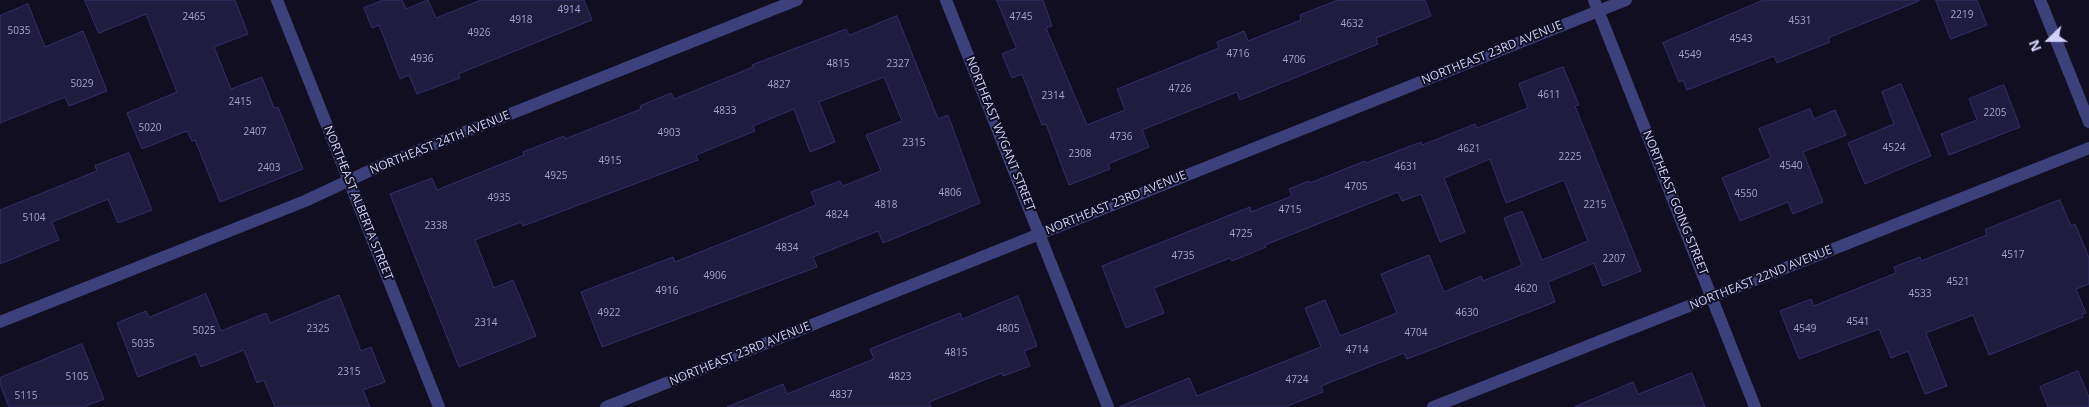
<!DOCTYPE html>
<html>
<head>
<meta charset="utf-8">
<style>
  body { margin:0 }
  #map { position:relative; width:2089px; height:407px; overflow:hidden; background:#100e20; font-family:"Open Sans",sans-serif }
  canvas { display:block }
  .north { position:absolute; left:2024px; top:15px; width:50px; height:50px; -webkit-text-stroke:4px #100e20; paint-order:stroke; rotate:248deg; font-size:14px; font-weight:700; line-height:20px; text-align:center; color:#d1d1fc }
  .north::after { content:''; display:block; margin:auto; width:18px; height:22px; background:#d1d1fc; clip-path:polygon(50% 0,100% 100%,50% 72%,0 100%) }
</style>
</head>
<body>
<div id="map">
<canvas width="2089" height="407"></canvas>
<div class="north">N</div>
</div>
<script>
const ctx = document.querySelector('canvas').getContext('2d');
ctx.lineJoin = 'round';
function paint(path, color) { ctx.fillStyle = color; ctx.fill(path, 'evenodd'); }
function stroke(path, color, width, dash) { ctx.strokeStyle = color; ctx.lineWidth = width; ctx.lineCap = dash ? 'butt' : 'round'; ctx.setLineDash(dash || []); ctx.stroke(path); }
function write(font, color, halo, rows, align = 'center') {
  ctx.font = font + ' "Open Sans",sans-serif'; ctx.lineWidth = 4; ctx.setLineDash([]); ctx.textBaseline = 'middle'; ctx.strokeStyle = halo; ctx.fillStyle = color; for (const [text, x, y, turn = 0] of rows) {
    ctx.save(); ctx.translate(x, y); ctx.rotate((+turn || 0) * Math.PI / 180); ctx.textAlign = isNaN(turn) ? turn : align; if (halo) ctx.strokeText(text, 0, 0); ctx.fillText(text, 0, 0); ctx.restore();
  }
}
const building = new Path2D(`
  M85,0H235L248,34L214,47L231,89L262,77L274,108L278,107L303,169L220,202L195,140L192,141L187,131L142,149L127,113L177,92L146,14L99,33Z
  M384,0H402L406,9L428,0L436,18L481,0H584L592,20L458,74L460,78L417,94L409,75L400,79L379,25L372,28L364,8Z
  M997,0H1043L1052,26L1046,28L1087,125L1125,110L1117,89L1219,48L1217,42L1244,31L1248,41L1301,20L1300,15L1338,0H1425L1431,16L1376,38L1378,44L1240,100L1237,92L1142,130L1149,147L1108,164L1110,169L1069,185L1046,124L1042,125L1022,74L1012,78L1002,54L1016,48Z
  M1764,0H1919V1L1828,38L1830,42L1777,63L1774,56L1687,90L1683,80L1679,82L1663,43Z
  M1936,0H1977L1987,25L1951,39Z
  M28,4L45,47L83,31L107,91L69,106L65,97L0,123V16Z
  M897,16L938,119L948,115L980,203L883,243L878,231L813,257L817,267L602,347L581,292L673,257L675,262L758,229L816,205L811,192L840,181L843,186L881,171L866,135L902,121L884,77L819,102L835,142L810,152L794,109L753,126L755,131L696,155L698,160L523,226L521,222L475,240L494,288L513,280L536,336L459,367L390,194L432,178L437,190L524,155L523,152L564,136L565,139L641,109L640,106L671,93L674,99L753,67L752,65L846,29L849,35Z
  M1563,67L1579,105L1575,106L1641,271L1603,286L1594,263L1548,282L1555,302L1407,359L1404,353L1321,386L1323,392L1285,407H1119L1189,378L1197,396L1321,347L1305,308L1325,300L1340,336L1397,313L1381,274L1429,255L1444,292L1481,276L1483,281L1522,265L1504,218L1522,211L1542,260L1588,241L1564,180L1506,203L1490,159L1444,178L1465,232L1440,242L1421,194L1402,201L1398,192L1265,245L1266,247L1232,261L1230,258L1154,288L1164,313L1126,328L1102,266L1250,207L1251,212L1292,196L1289,189L1309,181L1310,183L1365,161L1366,163L1421,142L1422,145L1475,124L1477,128L1528,108L1519,84Z
  M1901,84L1931,156L1865,184L1848,143L1894,124L1882,92Z
  M2004,85L2020,127L1949,155L1941,134L1977,120L1969,99Z
  M1810,109L1814,119L1835,110L1846,135L1803,152L1823,202L1793,214L1788,202L1740,221L1722,178L1771,158L1759,129Z
  M129,153L152,210L118,223L108,199L52,222L59,240L0,264V210L97,171L95,166Z
  M2060,200L2071,226L2075,224L2089,258V284L2076,289L2086,313L2082,314L2083,317L1989,355L1973,315L1926,333L1947,386L1925,394L1908,351L1891,358L1879,329L1799,359L1780,311L1811,299L1814,306L1896,273L1894,267L1920,257L1921,261L1987,235L1985,230Z
  M206,294L221,331L266,313L270,323L339,295L361,351L371,347L385,382L363,390L370,407H275L264,380L257,383L244,350L201,367L196,354L138,377L117,323L146,311L149,317Z
  M1018,296L1037,346L1024,351L1030,366L1003,376L1002,373L929,402L931,407H727L783,384L787,394L874,359L870,349L960,313L962,319Z
  M82,344L104,399L83,407H9L0,384V378Z
  M2078,371L2089,397V407H2048L2040,387Z
  M1692,373L1705,407H1574L1633,382L1638,394Z`);
paint(building, '#1f1c40');
stroke(building, '#342f6b', 1);
stroke(new Path2D(`
  M277,0L439,407
  M946,0L1108,407
  M1594,0L1755,407
  M2040,0L2089,122
  M0,322L305,201L382,165L797,0
  M606,407L1626,0
  M1433,407L2089,148`), '#3c417c', 12);
write('10px', '#a4a4cd', null, [
  ["4914",569,10],
  ["2219",1962,15],
  ["2465",194,17],
  ["4745",1021,17],
  ["4918",521,20],
  ["4531",1800,21],
  ["4632",1352,24],
  ["5035",19,31],
  ["4926",479,33],
  ["4543",1741,39],
  ["4716",1238,54],
  ["4549",1690,55],
  ["4936",422,59],
  ["4706",1294,60],
  ["4815",838,64],
  ["2327",898,64],
  ["5029",82,84],
  ["4827",779,85],
  ["4726",1180,89],
  ["4611",1549,95],
  ["2314",1053,96],
  ["2415",240,102],
  ["4833",725,111],
  ["2205",1995,113],
  ["5020",150,128],
  ["2407",255,132],
  ["4903",669,133],
  ["4736",1121,137],
  ["2315",914,143],
  ["4524",1894,148],
  ["4621",1469,149],
  ["2308",1080,154],
  ["2225",1570,157],
  ["4915",610,161],
  ["4540",1791,166],
  ["4631",1406,167],
  ["2403",269,168],
  ["4925",556,176],
  ["4705",1356,187],
  ["4806",950,193],
  ["4550",1746,194],
  ["4935",499,198],
  ["4818",886,205],
  ["2215",1595,205],
  ["4715",1290,210],
  ["4824",837,215],
  ["5104",34,218],
  ["2338",436,226],
  ["4725",1241,234],
  ["4834",787,248],
  ["4517",2013,255],
  ["4735",1183,256],
  ["2207",1614,259],
  ["4906",715,276],
  ["4521",1958,282],
  ["4620",1526,289],
  ["4916",667,291],
  ["4533",1920,294],
  ["4922",609,313],
  ["4630",1467,313],
  ["4541",1858,322],
  ["2314",486,323],
  ["2325",318,329],
  ["4805",1008,329],
  ["4549",1805,329],
  ["5025",204,331],
  ["4704",1416,333],
  ["5035",143,344],
  ["4714",1357,350],
  ["4815",956,353],
  ["2315",349,372],
  ["5105",77,377],
  ["4823",900,377],
  ["4724",1297,380],
  ["4837",841,395],
  ["5115",26,396]
]);
write('12px', '#d1d1fc', '#100e20', [
  ["NORTHEAST 23RD AVENUE",1492,53,-22],
  ["NORTHEAST WYGANT STREET",1000,134,68],
  ["NORTHEAST 24TH AVENUE",440,143,-22],
  ["NORTHEAST ALBERTA STREET",358,203,68],
  ["NORTHEAST 23RD AVENUE",1116,203,-22],
  ["NORTHEAST GOING STREET",1675,203,68],
  ["NORTHEAST 22ND AVENUE",1761,278,-22],
  ["NORTHEAST 23RD AVENUE",740,354,-22]
]);
</script>
</body>
</html>
